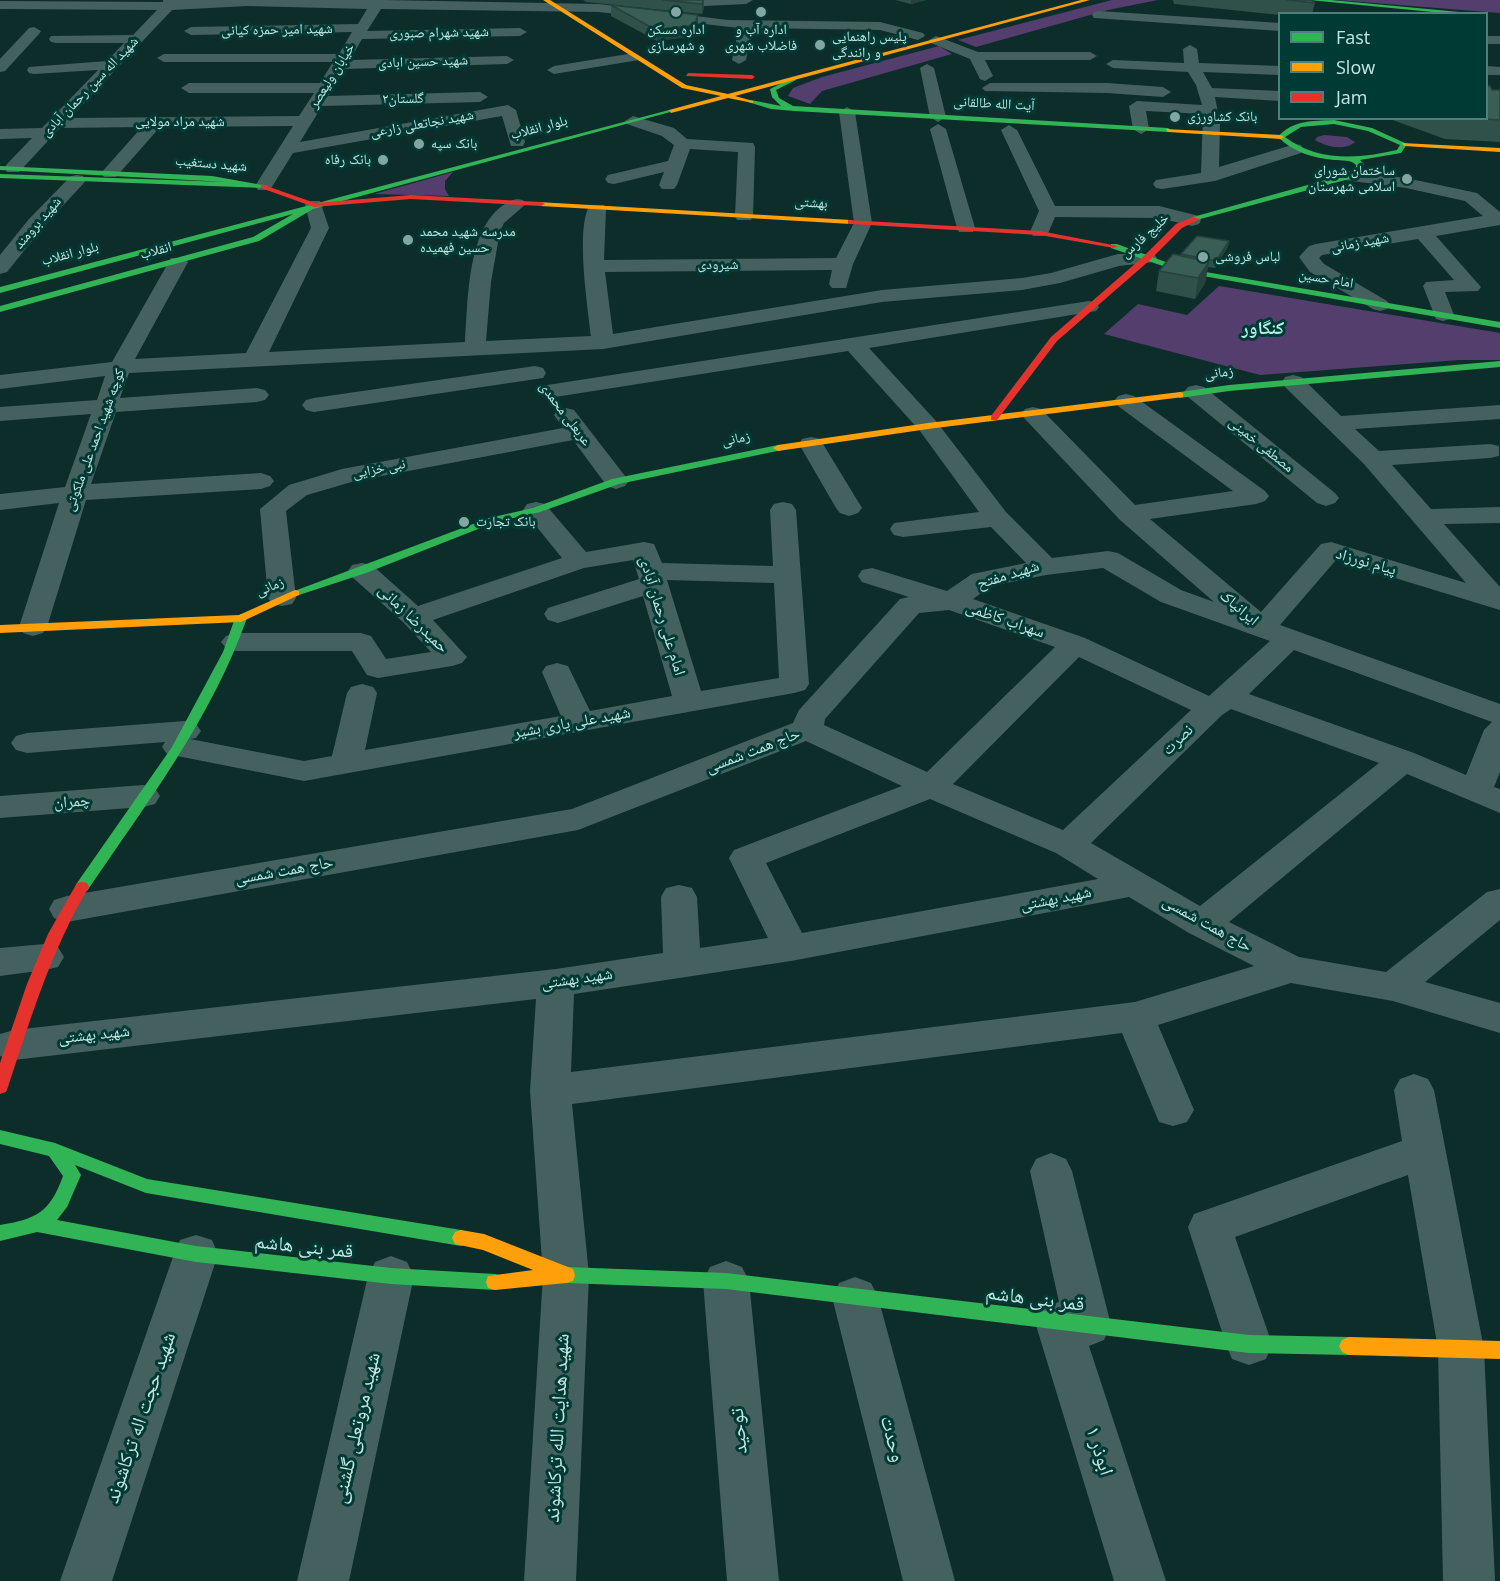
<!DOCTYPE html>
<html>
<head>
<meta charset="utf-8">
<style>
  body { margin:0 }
  #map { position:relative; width:1500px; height:1581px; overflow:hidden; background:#0d2d2a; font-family:"Open Sans",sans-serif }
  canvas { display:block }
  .legend { position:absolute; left:1278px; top:12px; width:210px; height:108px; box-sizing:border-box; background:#003a35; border:2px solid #4f7f7a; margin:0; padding:8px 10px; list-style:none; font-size:18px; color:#c6e6e2 }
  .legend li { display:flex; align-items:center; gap:12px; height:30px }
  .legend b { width:30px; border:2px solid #4f7f7a }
</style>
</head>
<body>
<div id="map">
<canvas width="1500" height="1581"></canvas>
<ul class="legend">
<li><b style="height:8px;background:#30b455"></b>Fast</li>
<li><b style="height:8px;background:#ff9f0a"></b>Slow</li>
<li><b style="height:8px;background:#e5322d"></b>Jam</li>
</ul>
</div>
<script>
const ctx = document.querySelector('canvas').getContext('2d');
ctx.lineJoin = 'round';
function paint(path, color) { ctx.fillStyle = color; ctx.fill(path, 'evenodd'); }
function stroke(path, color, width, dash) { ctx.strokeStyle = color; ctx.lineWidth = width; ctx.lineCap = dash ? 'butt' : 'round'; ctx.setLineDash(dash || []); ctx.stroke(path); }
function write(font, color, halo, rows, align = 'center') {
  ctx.font = font + ' "Open Sans","Noto Naskh Arabic",sans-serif'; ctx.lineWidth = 6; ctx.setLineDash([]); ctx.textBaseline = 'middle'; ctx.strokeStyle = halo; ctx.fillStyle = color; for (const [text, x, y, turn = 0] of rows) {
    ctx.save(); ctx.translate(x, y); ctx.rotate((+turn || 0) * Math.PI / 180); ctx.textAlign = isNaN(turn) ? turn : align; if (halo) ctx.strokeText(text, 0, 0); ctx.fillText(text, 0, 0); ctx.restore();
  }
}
paint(new Path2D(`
  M1112,0H1158L1108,10L976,47L958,40Z
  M1337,0H1500V13Z
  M939,46L952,54L822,91L810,104L788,96L793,88L822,77Z
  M1324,135L1347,137L1355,142C1345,151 1326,147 1315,140L1317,137Z
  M453,172L445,181V189L449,196L374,194Z
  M1219,286L1500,333V360H1459L1260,375L1104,334L1138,304L1187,315Z`), '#543e6e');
paint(new Path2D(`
  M163,0H383L599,4L728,20L880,22L923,33L925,36L918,40L880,30L753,28L746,60L739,64L732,60L739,28L599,12L381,9L367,31L520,28L527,32L520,36L362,39L350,60L507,56L514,60L507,64L344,69L328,96L480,92L488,97L480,102L322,106L300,142L508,105L516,110L525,142L523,146H511L502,116L293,153L270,190H258L255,186L293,126L160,127L116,177H104L101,173L142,127L60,128L19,172H7L4,168L7,164L32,138L0,139V129L42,128L98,70L34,74L29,73L27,70L29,67L107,61L124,43H56L51,42L49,39L51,36L133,35L157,10L0,9V1L163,2ZM247,6L367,9L358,24L191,27L184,31L191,35L352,32L339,54H164L157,58L164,62H333L320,83H189L181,88L189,93H314L299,116L70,118L172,10Z
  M681,0H753L746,4L685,7L678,3Z
  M1099,11L1280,23V31L1094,18L1092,15L1094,12Z
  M34,27L41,31L39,34L5,71L0,72V59L29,28Z
  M936,36L978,52H1090L1097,56L1090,60H985L993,76L985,81L980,79L970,59L931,43L929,40Z
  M1486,36H1500V44H1486Z
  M1190,45L1197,49L1199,63L1280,66V75L1203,72L1212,88L1280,91V101L1215,97L1220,124L1219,167L1295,144L1301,145L1303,149L1301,153L1215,181L1162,189L1156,188L1153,184L1156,180L1201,173L1203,114L1146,111L1149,129L1141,134L1133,129L1129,106L1137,101L1202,105L1196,85L1188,72L1113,68L1106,64L1113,60L1184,63L1183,49Z
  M634,53L641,57L639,60L554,74L547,70L554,66Z
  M927,64L934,68L946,117L938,122L930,117L920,68Z
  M1486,66L1500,67V75H1486Z
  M990,83H1107L1163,87L1171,92L1163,97L1107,93L985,91L982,88Z
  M847,107L855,112L872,223L853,264L846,288H832L829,284L832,270L605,272L613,334L882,290L1022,278L1051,273L1118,254H1154L1157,258L1154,262L1119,266L1060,283L1022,290L882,302L603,349L129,373L120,398L257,388L265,390L269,395L265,400L257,402L116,412L91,484L261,473L270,476L274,481L270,486L261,489L86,500L47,627L43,633L33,636L23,633L19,627L59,503L0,510V494L65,487L91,414L0,421V407L97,400L105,376L0,389V375L112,362L171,258H185L188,262L135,359L246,353L311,228L305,205L308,201H320L329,228L269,352L465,342C468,302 467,231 502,206C510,201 514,198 523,200L526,204L504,223L500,231L491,282L486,341L591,336C588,308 575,227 590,205H604L606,209L604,260L836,258L854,223L839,112Z
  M633,116L674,128L687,139L753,143L755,147L753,216L751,220H737L735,216L738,152L690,149L677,185L674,189H662L659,185L664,172L614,184L608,183L605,179L608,175L668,161L674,145L662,136L627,124L625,121Z
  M938,124L946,129L975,228L973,232H959L957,228L930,129Z
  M1009,125L1017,130L1055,206H1159L1199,216L1201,220L1199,224L1192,226L1159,218L1055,217L1047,236H1033L1030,232L1039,211L1001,130Z
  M1350,171L1406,178L1477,193L1500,212V225L1436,236L1481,287L1478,291L1445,292L1454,315L1450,319L1443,321L1436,319L1423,286L1426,282L1454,280L1418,239L1322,255L1319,258L1324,264L1387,301L1390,305L1387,309L1380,311L1373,309L1310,272L1299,257L1309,246L1316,244L1483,216L1465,201L1406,188L1344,180L1341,176L1344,172Z
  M77,175L83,176L86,180L83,184L43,227L7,272L0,274V255L29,219L71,176Z
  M1089,301L1096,303L1099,307L1096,311L869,348L936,421L1006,512L1052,558L1108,551L1118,553L1181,590L1214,602L1120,520L1025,419L1021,414L1025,409L1033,407L1041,409L1135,505L1233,491L1118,406L1114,401L1118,396L1126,394L1134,396L1265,491L1269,496L1265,501L1256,504L1150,519L1261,612L1321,544L1331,542L1466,583L1364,464L1285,387L1282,382L1285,377L1293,375L1301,377L1341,416L1500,405V419L1355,429L1379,451L1490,444L1499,446V456L1490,458L1392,465L1431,509L1500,507V523L1444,524L1500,587V610L1336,560L1280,625L1500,704V772L1494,787L1500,789V813L1407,774L1229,922L1299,957L1386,972L1487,892L1500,889V920L1425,982L1500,1003V1033L1393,1001L1291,983L1158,1025L1194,1110L1187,1122L1173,1126L1159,1122L1122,1033L572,1104L589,1275L576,1581H524L543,1275L530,1091L536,999L14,1060L0,1056V1034L14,1030L556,969L663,953L661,897L666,888L679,885L692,888L697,897L700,948L768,938L729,858L734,850L902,786L806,741L578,830L67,922L54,918L49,909L54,900L67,896L572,809L793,723L799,710L900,599L909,597L862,582L858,576L862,570L872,568L947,591L972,574L1026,563L991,527L903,537L894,535L890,529L894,523L979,512L920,431L848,351L549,398L541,396L538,391L541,386ZM1103,568L1161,602L1270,641L1209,696L1085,638L973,599L991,586L1046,575ZM949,610L1055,647L927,772L824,725L825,719L919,613ZM1294,650L1492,722L1484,730L1466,775L1414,753L1249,694ZM1079,657L1191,710L1063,830L953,784ZM1231,709L1379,763L1200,906L1091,843L1222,715ZM930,799L1056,853L1098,879L802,933L766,863ZM1129,897L1189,933L1254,966L1135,1002L571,1072L574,994L791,961Z
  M535,366L543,368L546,373L543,378L314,412L306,410L302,405L306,400L314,398Z
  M1196,385L1204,387L1335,493L1339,498L1335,503L1326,506L1317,503L1188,397L1184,392L1188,387Z
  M566,408L574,410L625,476L629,481L625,486L616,489L607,486L573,440L355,481L307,495L286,511L296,598L292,604L282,606L272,604L268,598L260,509L289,485L342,469L563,428L554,415L558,410Z
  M811,437L820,439L823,444L862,508L858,513L849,516L840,513L836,508L799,444L802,439Z
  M536,502L545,504L586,552L644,542L654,544L662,563L773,566L770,510L774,504L783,502L792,504L796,510L809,684L805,690L794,693L304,781L167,754L162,747L165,742L27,753L16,750L11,743L16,736L27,733L185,721L196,724L201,731L196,738L190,739L304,761L332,756L347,693L351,687L362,684L373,687L377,693L365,750L561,716L542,672L546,666L557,663L568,666L590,711L672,696L643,596L558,623L548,620L544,614L548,608L639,579L633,560L584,568L433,620L467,657L462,663L452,666L378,678L367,675L352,651H236L226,648L221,642L226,636L236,633H361L371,636L386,659L431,652L404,623L352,577L348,571L352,565L362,563L372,565L418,606L562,558L523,510L527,504ZM667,580L774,583L779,678L701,691Z
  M143,785L155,788L160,796L155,804L143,807L0,818V796Z
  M45,944L58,947L64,957L58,967L45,970L0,976V948Z
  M1414,1074L1428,1079L1434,1090L1484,1349L1495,1581H1443L1438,1349L1408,1175L1235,1237L1272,1344L1266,1359L1249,1365L1232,1359L1226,1344L1188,1227L1194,1214L1402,1141L1394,1090L1400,1079Z
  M1051,1153L1066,1159L1072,1171L1111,1325L1104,1340L1089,1346L1166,1581H1114L1035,1322L1042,1307L1059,1302L1030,1171L1036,1159Z
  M196,1235L212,1240L218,1254L112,1581H60L174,1254L180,1240Z
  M391,1256L407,1262L414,1276L349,1581H297L368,1276L375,1262Z
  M726,1261L742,1267L749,1281L779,1581H727L703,1281L710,1267Z
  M855,1277L871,1283L878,1297L955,1581H903L832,1297L839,1283Z`), '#44615f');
paint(new Path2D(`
  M1309,0H1331L1481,14H1453Z
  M794,77L796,80L776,90L779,98L793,106L1168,128L1171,130L1168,132L794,111L771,109L748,102L751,100L781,106L772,97L770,89Z
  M669,110L674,111L313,209L259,241L0,312V306L253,237L293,214L0,293V287Z
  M1334,120L1372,128L1407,144L1401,153L1360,160L1364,164V171L1353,178L1193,221V217L1347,174L1356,170V165C1350,159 1342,161 1334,160C1313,158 1293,152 1278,137C1292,120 1313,121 1334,120ZM1334,124L1368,131L1400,145L1397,150C1358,159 1318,162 1285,137L1301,127Z
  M0,166L212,176L268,186L264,188L0,178V174L226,182L0,170Z
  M1111,244H1117L1182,268L1500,322V328L1180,272L1111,248Z
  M1500,361V367L1229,391L1180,398L1175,395L1180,392L1229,385Z
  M778,445L783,448L782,450L619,484L540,512L496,522L366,573L299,595L295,596L289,593L489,518L533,508L612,479Z
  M241,614L247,618C212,718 146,804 87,891H77L75,887L77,883L172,747L223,652L235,618Z
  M0,1130L55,1143L147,1179L461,1230L467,1232L470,1238L467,1244L461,1246L146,1193L75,1165L81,1175L67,1207L57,1220L196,1246L391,1268L495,1274L502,1276L504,1282L502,1288L495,1290L391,1284L196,1262L37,1232L0,1241V1225C37,1219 50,1212 63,1176L49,1156L0,1144Z
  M566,1267L726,1273L1249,1335L1349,1337L1356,1340L1359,1346L1356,1352L1349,1355L1249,1353L726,1289L566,1283L559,1281L557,1275L559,1269Z`), '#30b455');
paint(new Path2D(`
  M543,0H550L686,85L728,94L1081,0H1090L735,96L753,101V103L728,98L671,113L669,110L721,96L682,88Z
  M1166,129L1281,135L1284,137L1281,139L1168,132Z
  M1402,143L1500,148V152L1404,146Z
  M538,202L851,220L855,222L851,224L541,206L537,204Z
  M1180,392L1183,393V397L928,429L778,451L773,448L778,445L928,423Z
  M295,590L299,591V595L241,622L0,633V625L239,615Z
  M461,1230L484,1234L573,1269L575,1275L573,1281L566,1283L495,1290L488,1288L486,1282L488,1276L533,1270L483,1250L455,1244L452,1238L455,1232Z
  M1349,1337L1500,1341V1359L1349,1355L1342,1352L1339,1346L1342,1340Z`), '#ff9f0a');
paint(new Path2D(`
  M688,73L752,75L755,77L752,79L686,76Z
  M261,184L315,203L411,195L541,202L545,204L541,206L411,199L314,207L261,188Z
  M1193,217L1200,219L1182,228L1150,260L1057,341L997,420H991V416L1051,337L1144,256L1176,224Z
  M848,220L1040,231L1118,246L1114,248L1040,235L851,224H848Z
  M82,882L87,883L89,887C51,950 31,1018 8,1087L6,1092L0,1094V1063L27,984L48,934L77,883Z`), '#e5322d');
paint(new Path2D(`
  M583,0H704V8L702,14L586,2Z
  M895,0H926L911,4Z
  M1173,0H1311L1315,3L1312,14H1280V15L1174,4Z
  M611,5L698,26L694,36L657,41L611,16Z
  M1492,90H1500V142L1445,139L1387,118H1486Z
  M1229,241L1228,247L1215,268L1208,267L1205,283L1195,299L1156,291L1159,271L1181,256V254Z`), '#305149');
paint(new Path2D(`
  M703,0L704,8L702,14V4Z
  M911,0H926L911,4Z
  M698,15V26L694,36L657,41L656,30Z
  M1229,241L1228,247L1215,268L1216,261Z
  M1209,262L1205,283L1195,299L1198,278Z`), '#27423c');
const building = new Path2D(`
  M663,0H703L702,4Z
  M1287,0H1311L1315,3Z
  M611,5L698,15L694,25L656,30Z
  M1486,86H1490L1492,90H1500V120L1470,118H1486Z
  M1197,236L1229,241L1216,261L1181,254Z
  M1173,254L1209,262L1198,278L1159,271Z`);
paint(building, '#385e55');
stroke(building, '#27423c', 1.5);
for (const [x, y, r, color] of [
  [676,12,6,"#85a5a2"],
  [761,12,6,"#85a5a2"],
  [820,45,6,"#85a5a2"],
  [1175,117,6,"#85a5a2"],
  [419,144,6,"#85a5a2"],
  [383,160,6,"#85a5a2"],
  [1407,179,6,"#85a5a2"],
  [408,240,6,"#85a5a2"],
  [1203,257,6,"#85a5a2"],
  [464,522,6,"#85a5a2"]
]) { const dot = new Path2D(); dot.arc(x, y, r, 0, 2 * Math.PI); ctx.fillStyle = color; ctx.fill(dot); stroke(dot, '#003a35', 2); }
write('14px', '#c6e6e2', '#003a35', [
  ["شهید امیر حمزه کیانی",277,30,-1],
  ["شهید شهرام صبوری",439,33,-1],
  ["شهید حسین ابادی",423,62,-2],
  ["خیابان ولیعصر",332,76,-58],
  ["شهید اله سین رحمان آبادی",90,87,-46],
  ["گلستان۲",403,99,-1],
  ["آیت الله طالقانی",994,104,3],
  ["شهید مراد مولایی",180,122],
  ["شهید نجاتعلی زارعی",422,124,-10],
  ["بلوار انقلاب",539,128,-15],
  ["شهید دستغیب",211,164,5],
  ["بهشتی",811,203,3],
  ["شهید برومند",38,223,-49],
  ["خلیج فارس",1145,236,-42],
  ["شهید زمانی",1360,243,-10],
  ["انقلاب",156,251,-15],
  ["بلوار انقلاب",70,254,-15],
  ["شیرودی",718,265],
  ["امام حسین",1326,279,10],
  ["زمانی",1219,373,-7],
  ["عربعلی محمدی",565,414,53],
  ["زمانی",736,439,-11],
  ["کوچه شهید احمد علی ملکوتی",95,440,-70],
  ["مصطفی خمینی",1261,445,39],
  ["نبی خزایی",379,469,-11],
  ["زمانی",270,587,-23]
]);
write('14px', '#c6e6e2', '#003a35', [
  ["اداره مسکن",676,30,"center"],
  ["و شهرسازی",676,46,"center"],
  ["اداره آب و",761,30,"center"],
  ["فاضلاب شهری",761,46,"center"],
  ["پلیس راهنمایی",832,37],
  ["و رانندگی",832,53],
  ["بانک کشاورزی",1187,117],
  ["بانک سپه",431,144],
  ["بانک رفاه",371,160,"right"],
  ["ساختمان شورای",1395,171,"right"],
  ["اسلامی شهرستان",1395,187,"right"],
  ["مدرسه شهید محمد",420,232],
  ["حسین فهمیده",420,248],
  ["لباس فروشی",1215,257],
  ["بانک تجارت",476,522]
], 'left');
write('16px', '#c6e6e2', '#003a35', [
  ["پیام نورزاد",1366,562,16],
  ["شهید مفتح",1008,575,-17],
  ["ایرانپاک",1239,608,40],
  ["امام علی رحمان آبادی",662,616,73],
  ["حمیدرضا زمانی",413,619,44],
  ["سهراب کاظمی",1005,620,19],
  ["شهید علی یاری بشیر",572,723,-10],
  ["نصرت",1178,740,-44],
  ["حاج همت شمسی",753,751,-21],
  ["چمران",72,802,-4],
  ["حاج همت شمسی",284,871,-10],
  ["شهید بهشتی",1056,899,-11],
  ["حاج همت شمسی",1207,924,29],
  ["شهید بهشتی",577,979,-8],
  ["شهید بهشتی",94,1035,-6]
]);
write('bold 18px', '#aff3eb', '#003a35', [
  ["کنگاور",1263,329]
]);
write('20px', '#c6e6e2', '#003a35', [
  ["قمر بنی هاشم",304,1247,6],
  ["قمر بنی هاشم",1035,1299,7],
  ["شهید حجت اله ترکاشوند",141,1418,-71],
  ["شهید مروتعلی گلشنی",357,1428,-77],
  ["شهید هدایت الله ترکاشوند",558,1428,-87],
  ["توحید",739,1431,-95],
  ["وحدت",892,1439,75],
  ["ابوذر ۱",1099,1451,72]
]);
</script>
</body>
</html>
